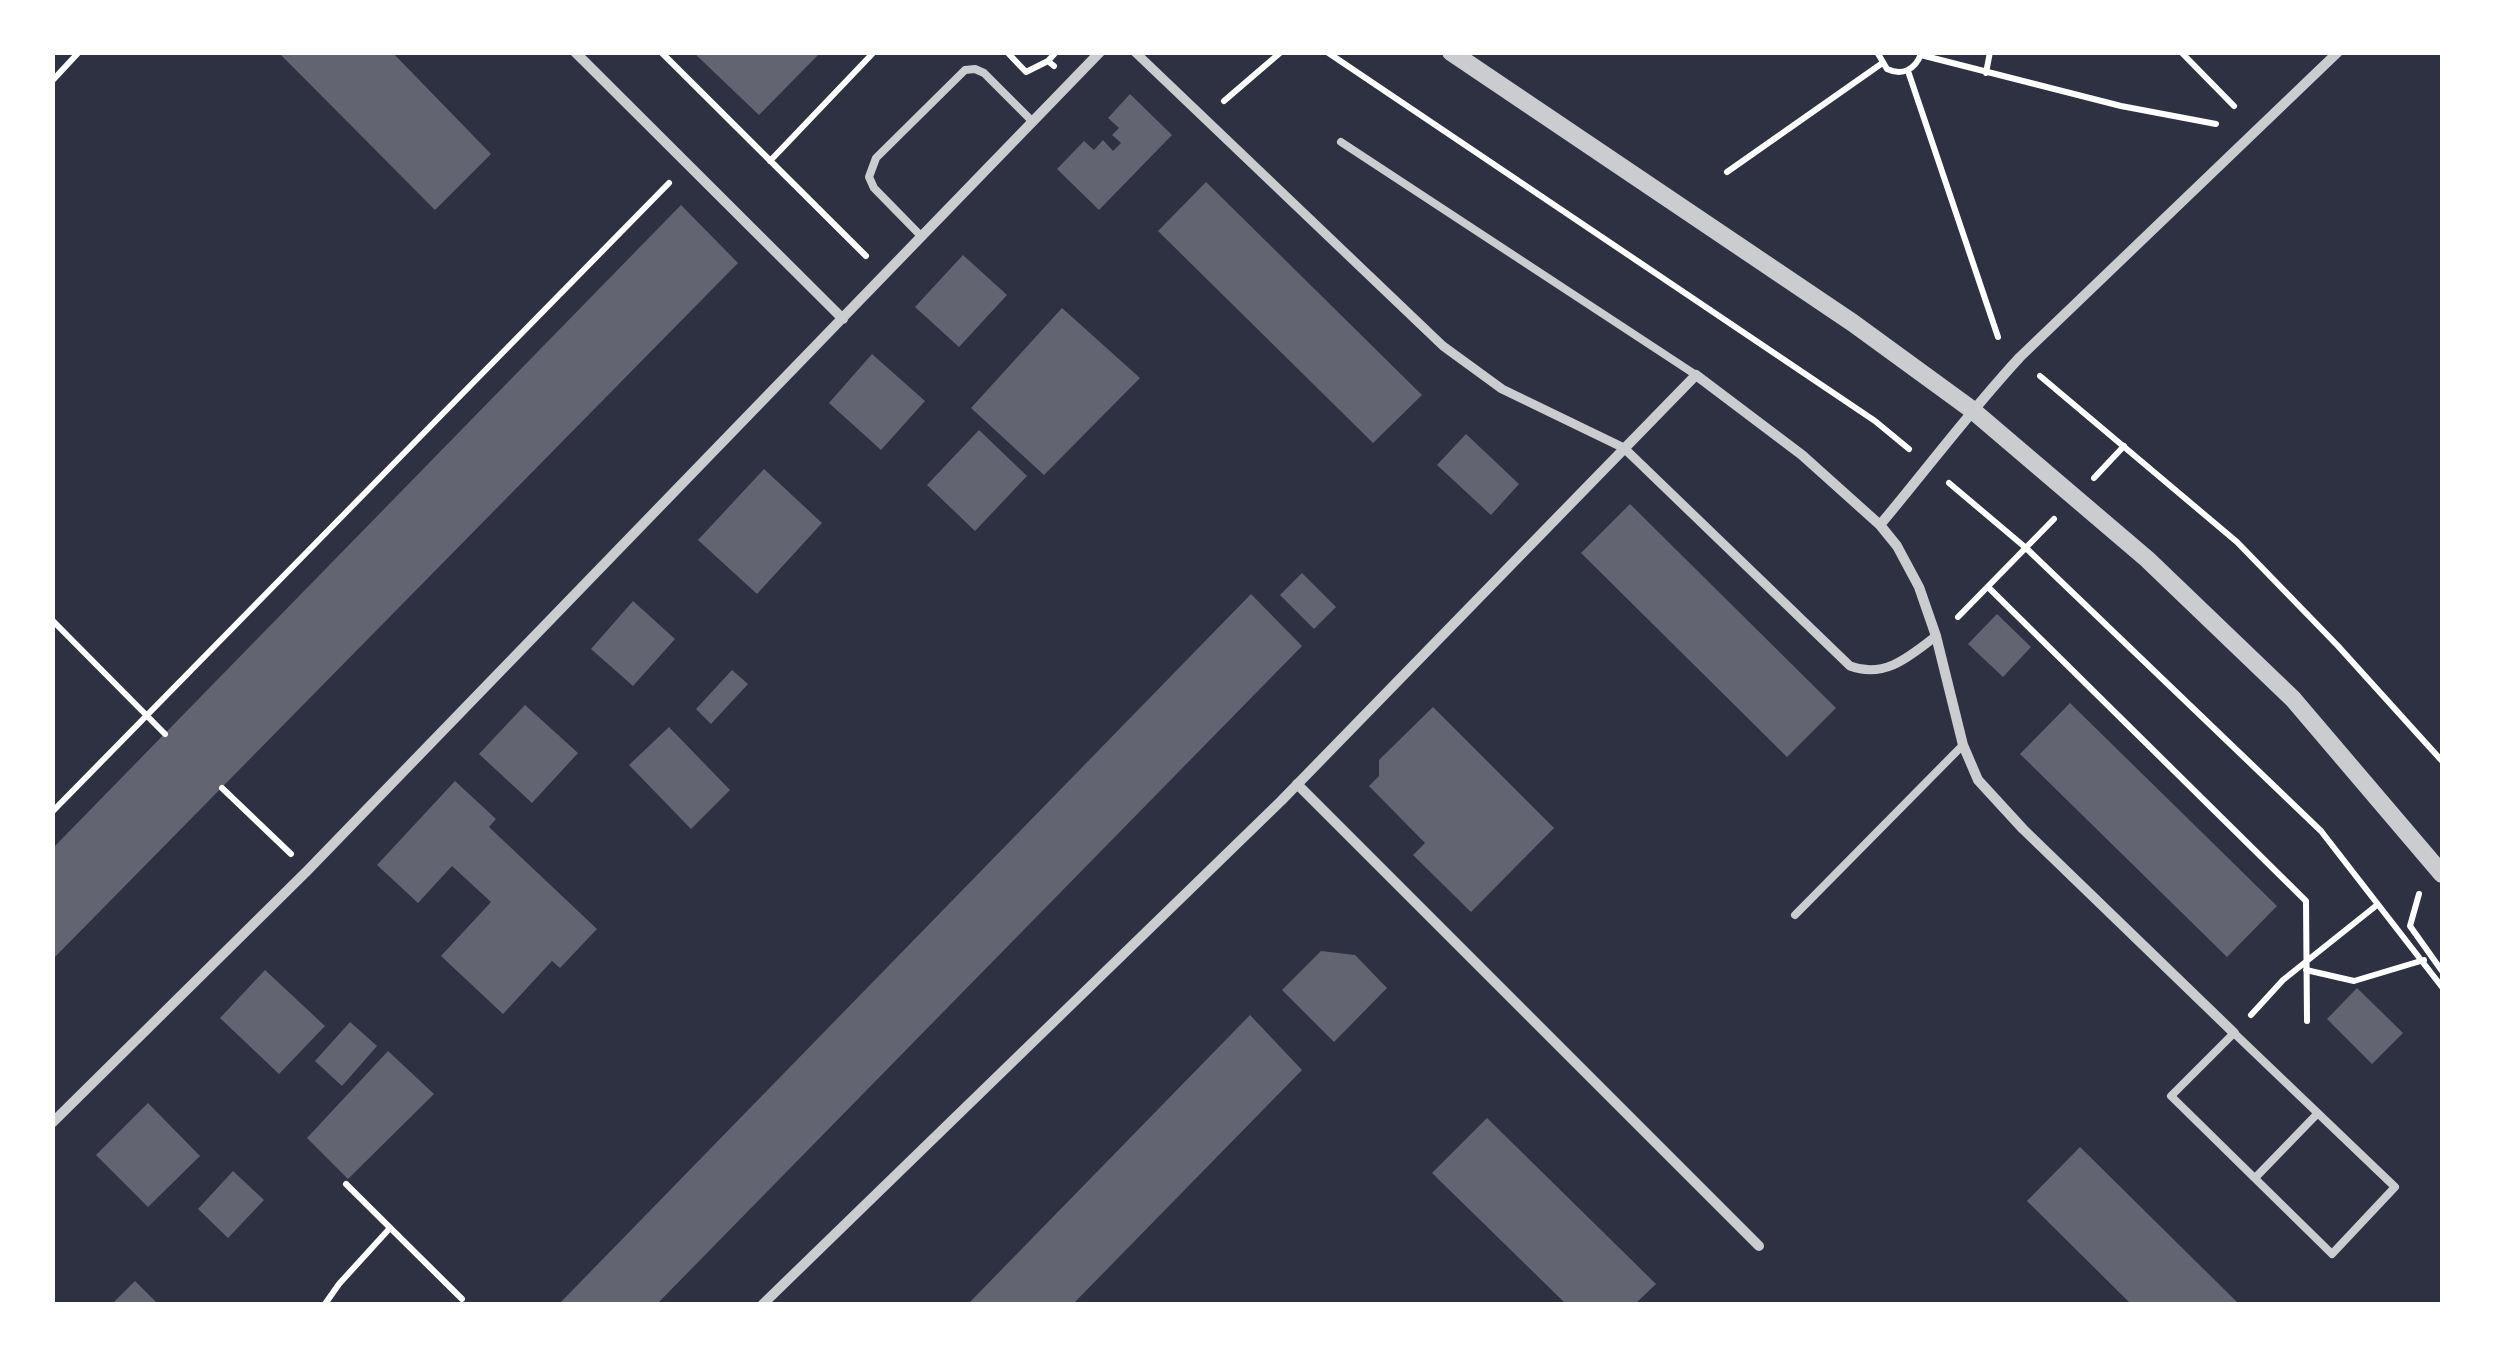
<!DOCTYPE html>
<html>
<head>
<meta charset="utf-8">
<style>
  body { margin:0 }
  #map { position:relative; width:2495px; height:1357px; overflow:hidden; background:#2d3142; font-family:"Open Sans",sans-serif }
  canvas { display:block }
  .frame { position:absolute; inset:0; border:55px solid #fff; pointer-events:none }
</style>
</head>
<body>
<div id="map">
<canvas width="2495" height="1357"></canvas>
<div class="frame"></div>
</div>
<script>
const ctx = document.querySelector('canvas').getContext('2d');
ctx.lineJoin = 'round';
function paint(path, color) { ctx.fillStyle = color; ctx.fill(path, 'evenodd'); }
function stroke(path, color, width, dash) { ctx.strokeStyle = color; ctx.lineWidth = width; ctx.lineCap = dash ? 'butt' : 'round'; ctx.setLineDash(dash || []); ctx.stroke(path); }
paint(new Path2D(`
  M278,52H392L491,154L435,210Z
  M693,52H821L759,115Z
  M1130,94L1172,135L1099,210L1057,169L1084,141L1094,150L1103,140L1113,151L1121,143L1112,135L1119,128L1108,118Z
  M1206,182L1422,395L1373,443L1158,231Z
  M681,205L738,263L52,960V849Z
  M963,255L1007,295L959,347L915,307Z
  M1062,308L1140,378L1044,475L971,408Z
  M872,354L925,401L881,450L829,403Z
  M979,430L1027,476L975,531L927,485Z
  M1466,434L1519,484L1491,515L1437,465Z
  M764,469L822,523L757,594L698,540Z
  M1630,504L1836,708L1787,757L1581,553Z
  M1302,573L1336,607L1314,629L1280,595Z
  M1251,594L1302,646L657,1304H559Z
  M633,601L675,639L633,686L591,649Z
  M1997,614L2031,647L2003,677L1968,644Z
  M732,670L748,684L711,724L696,709Z
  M2070,703L2277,906L2227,957L2020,754Z
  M525,705L578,753L532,803L479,754Z
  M1433,707L1554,828L1471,912L1413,855L1425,843L1369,786L1379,776V760Z
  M669,727L730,790L691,829L629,765Z
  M455,781L496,819L489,827L597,929L560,968L552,961L503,1014L441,956L491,902L452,866L418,903L377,865Z
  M1321,951L1355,955L1387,988L1334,1042L1282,990Z
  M265,970L325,1026L279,1074L220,1018Z
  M2357,988L2403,1033L2372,1064L2327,1019Z
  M1250,1015L1302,1070L1073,1304H968Z
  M350,1022L377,1046L342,1086L315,1061Z
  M388,1051L434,1094L348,1179L307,1138Z
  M148,1103L200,1156L148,1207L96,1155Z
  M1487,1118L1656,1284L1635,1304H1566L1432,1173Z
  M2080,1147L2239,1304H2131L2027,1201Z
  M233,1171L264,1200L228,1238L198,1209Z
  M135,1281L158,1304H112Z`), '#626471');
stroke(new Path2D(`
  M661,52L866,256
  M1007,52L1026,72L1048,61
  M1327,52L1875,421L1909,449
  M1877,52L1887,69C1902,76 1915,70 1921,54
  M2181,52L2234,106
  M1921,55L2121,106L2216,124
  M1054,66L1048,61L1056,52
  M1908,71L1998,337
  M1986,73L1990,52
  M52,81L79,52
  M1224,101L1281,52
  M770,161L874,52
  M1727,172L1881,64
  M2040,376L2237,542L2338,646L2442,761
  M2094,478L2124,446
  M1949,483L2026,548L2321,831L2442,987
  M1988,587L2306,901L2307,1021
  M1958,617L2054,519
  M52,620L165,734
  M222,788L291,854
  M52,812L669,183
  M2419,894L2410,926L2442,971
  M2306,970L2354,981L2424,960
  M2251,1015L2283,980L2377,905
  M346,1184L462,1299
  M325,1304L339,1284L390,1228`), '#fff', 6);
stroke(new Path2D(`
  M1341,142L1696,375
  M922,237L874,188L869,177L876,158L965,70L975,69L984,73L1033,122
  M1795,915L1963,745
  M2234,1033L2395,1187L2332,1254L2171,1096Z
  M2255,1178L2318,1113`), '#caccd0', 8);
stroke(new Path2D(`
  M1135,52L1443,346L1502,389L1624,448L1850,666C1884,679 1909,657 1936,636`), '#caccd0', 9);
stroke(new Path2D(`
  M575,52L843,319
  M1880,525C1927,469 1970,411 2020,357L2338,52
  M1297,784L1759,1246
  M52,1123L307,871L1100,52
  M763,1304L1281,801L1696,375L1802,455L1880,525L1897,546L1919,587L1936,636L1963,745L1978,780L2023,829L2234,1033`), '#caccd0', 10);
stroke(new Path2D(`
  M1451,52L1853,323L1971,409L2147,559L2293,699L2442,874`), '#caccd0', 18);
</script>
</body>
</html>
